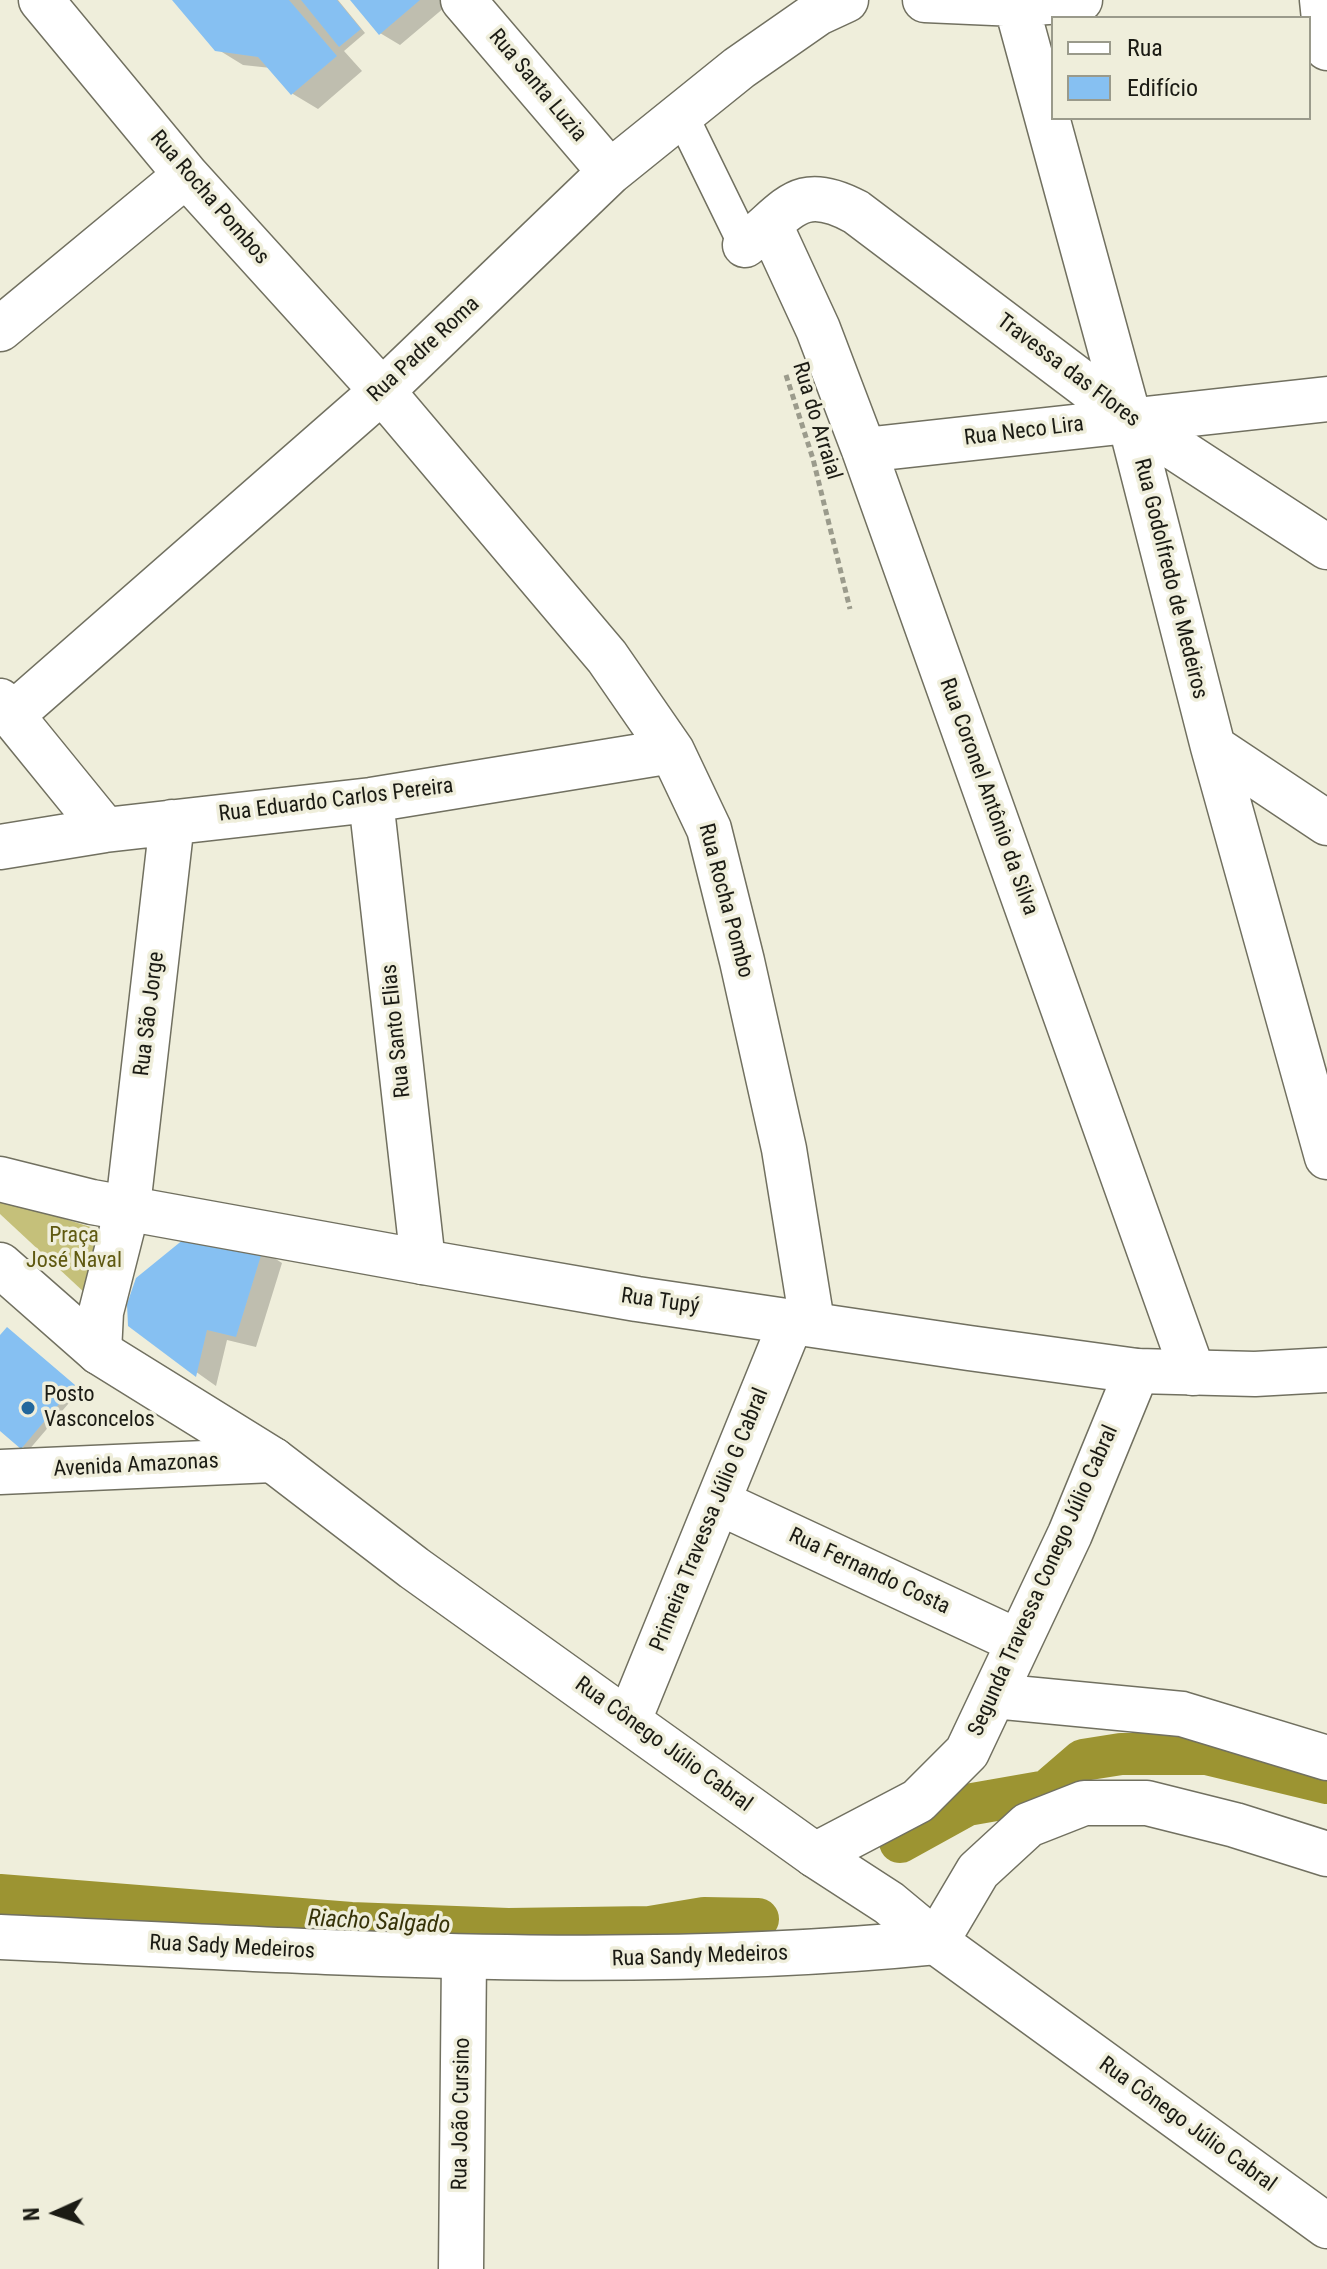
<!DOCTYPE html>
<html>
<head>
<meta charset="utf-8">
<style>
  body { margin:0 }
  #map { position:relative; width:1327px; height:2269px; overflow:hidden; background:#efeedb; font-family:"Roboto Condensed",sans-serif }
  canvas { display:block }
  .legend { position:absolute; left:1051px; top:16px; width:260px; height:104px; box-sizing:border-box; background:#efeedb; border:2px solid #9a9a8b; margin:0; padding:10px 14px; list-style:none; font-size:24px; color:#1b1b14 }
  .legend li { display:flex; align-items:center; gap:16px; height:40px }
  .legend b { width:40px; border:2px solid #9a9a8b }
  .north { position:absolute; left:16px; top:2173px; width:80px; height:80px; -webkit-text-stroke:6px #efeedb; paint-order:stroke; rotate:267deg; font-size:22px; font-weight:700; line-height:32px; text-align:center; color:#1b1b14 }
  .north::after { content:''; display:block; margin:auto; width:28px; height:36px; background:#1b1b14; clip-path:polygon(50% 0,100% 100%,50% 72%,0 100%) }
</style>
</head>
<body>
<div id="map">
<canvas width="1327" height="2269"></canvas>
<ul class="legend">
<li><b style="height:10px;background:#fff"></b>Rua</li>
<li><b style="height:22px;background:#86c0f2"></b>Edifício</li>
</ul>
<div class="north">N</div>
</div>
<script>
const ctx = document.querySelector('canvas').getContext('2d');
ctx.lineJoin = 'round';
function paint(path, color) { ctx.fillStyle = color; ctx.fill(path, 'evenodd'); }
function stroke(path, color, width, dash) { ctx.strokeStyle = color; ctx.lineWidth = width; ctx.lineCap = dash ? 'butt' : 'round'; ctx.setLineDash(dash || []); ctx.stroke(path); }
function write(font, color, halo, rows, align = 'center') {
  ctx.font = font + ' "Roboto Condensed",sans-serif'; ctx.lineWidth = 7; ctx.setLineDash([]); ctx.textBaseline = 'middle'; ctx.strokeStyle = halo; ctx.fillStyle = color; for (const [text, x, y, turn = 0] of rows) {
    ctx.save(); ctx.translate(x, y); ctx.rotate((+turn || 0) * Math.PI / 180); ctx.textAlign = isNaN(turn) ? turn : align; if (halo) ctx.strokeText(text, 0, 0); ctx.fillText(text, 0, 0); ctx.restore();
  }
}
paint(new Path2D(`
  M0,1199L110,1233L86,1294L0,1214Z`), '#c5c07a');
paint(new Path2D(`
  M175,0H338L365,33L344,51L362,71L318,109L293,94L271,68L243,65L217,49Z
  M352,0H449L451,2L400,45L380,33Z
  M263,1251L282,1263L256,1347L227,1340L216,1386L130,1325Z
  M13,1333L80,1390L28,1451L0,1428V1338Z`), '#0003');
stroke(new Path2D(`
  M900,1842L967,1805L1047,1791L1083,1760L1121,1754H1207L1327,1783
  M0,1895L351,1923L508,1929L650,1927L704,1918L758,1919`), '#9c9432', 42);
paint(new Path2D(`
  M172,0H289L337,56L291,95L258,57L215,51Z
  M301,0H337L361,29L339,47Z
  M350,0H420L379,35Z
  M184,1239L263,1249L236,1337L207,1330L196,1377L128,1326L127,1304L136,1278Z
  M7,1327L75,1385L21,1449L0,1431V1335Z`), '#86c0f2');
const pedestrian = new Path2D(`
  M681,114L745,245`);
const minor = new Path2D(`
  M41,0L186,175L382,391L607,657L672,751L709,829L742,961L784,1149L812,1322
  M463,0L610,172
  M925,0L1016,4L1080,0
  M1015,0L1129,418L1213,747L1327,1157
  M1322,0L1327,48
  M770,225L818,329L864,450L1193,1373
  M745,245C789,211 798,181 856,212L1129,418L1327,547
  M0,329L186,175
  M864,450L1327,399
  M0,701L105,830
  M12,715L382,391L610,172L739,68L818,13L846,0
  M1213,747L1327,823
  M371,800L423,1262
  M0,847L105,830L371,800L672,751
  M99,1352L101,1312L128,1206L172,822
  M0,1472L273,1460
  M718,1502L1019,1642
  M994,1696L1182,1714L1327,1758
  M629,1720L792,1320
  M815,1855L918,1801L967,1752L1070,1534L1137,1371
  M0,1937C312,1951 624,1973 936,1942L978,1871L1028,1825L1084,1803H1147L1235,1825L1327,1854`);
const tertiary = new Path2D(`
  M0,1179L92,1202L423,1262L637,1299L969,1348L1137,1371L1255,1374L1327,1370
  M0,1265L99,1352L273,1460L414,1568L815,1855L889,1903L936,1942L1327,2226
  M461,2269L464,1958`);
stroke(pedestrian, '#717060', 35);
stroke(minor, '#717060', 47);
stroke(tertiary, '#717060', 47);
stroke(new Path2D(`
  M786,375L813,459L850,609`), '#9b9b8c', 5, [6, 4]);
stroke(pedestrian, '#fff', 32);
stroke(minor, '#fff', 44);
stroke(tertiary, '#fff', 44);
for (const [x, y, r, color] of [
  [28,1408,8,"#22679c"]
]) { const dot = new Path2D(); dot.arc(x, y, r, 0, 2 * Math.PI); ctx.fillStyle = color; ctx.fill(dot); stroke(dot, '#efeedb', 3); }
write('22px', '#1b1b14', '#efeedb', [
  ["Rua Santa Luzia",537,86,50],
  ["Rua Rocha Pombos",209,198,49],
  ["Rua Padre Roma",424,350,-43],
  ["Travessa das Flores",1068,371,37],
  ["Rua do Arraial",816,421,73],
  ["Rua Neco Lira",1024,432,-7],
  ["Rua Godolfredo de Medeiros",1170,579,76],
  ["Rua Coronel Antônio da Silva",988,797,70],
  ["Rua Eduardo Carlos Pereira",336,801,-7],
  ["Rua Rocha Pombo",725,901,75],
  ["Rua São Jorge",150,1014,-83],
  ["Rua Santo Elias",397,1031,-96],
  ["Rua Tupý",660,1302,8],
  ["Avenida Amazonas",136,1466,-3],
  ["Primeira Travessa Júlio G Cabral",710,1520,-68],
  ["Rua Fernando Costa",869,1572,25],
  ["Segunda Travessa Conego Júlio Cabral",1044,1581,-66],
  ["Rua Cônego Júlio Cabral",663,1745,36],
  ["Rua Sady Medeiros",232,1948,3],
  ["Rua Sandy Medeiros",700,1957,-2],
  ["Rua João Cursino",462,2114,-89],
  ["Rua Cônego Júlio Cabral",1187,2125,36]
]);
write('22px', '#5f5911', '#efeedb', [
  ["Praça",74,1236],
  ["José Naval",74,1261]
]);
write('22px', '#1b1b14', '#efeedb', [
  ["Posto",44,1395],
  ["Vasconcelos",44,1420]
], 'left');
write('italic 24px', '#363208', '#efeedb', [
  ["Riacho Salgado",379,1923,3]
]);
</script>
</body>
</html>
